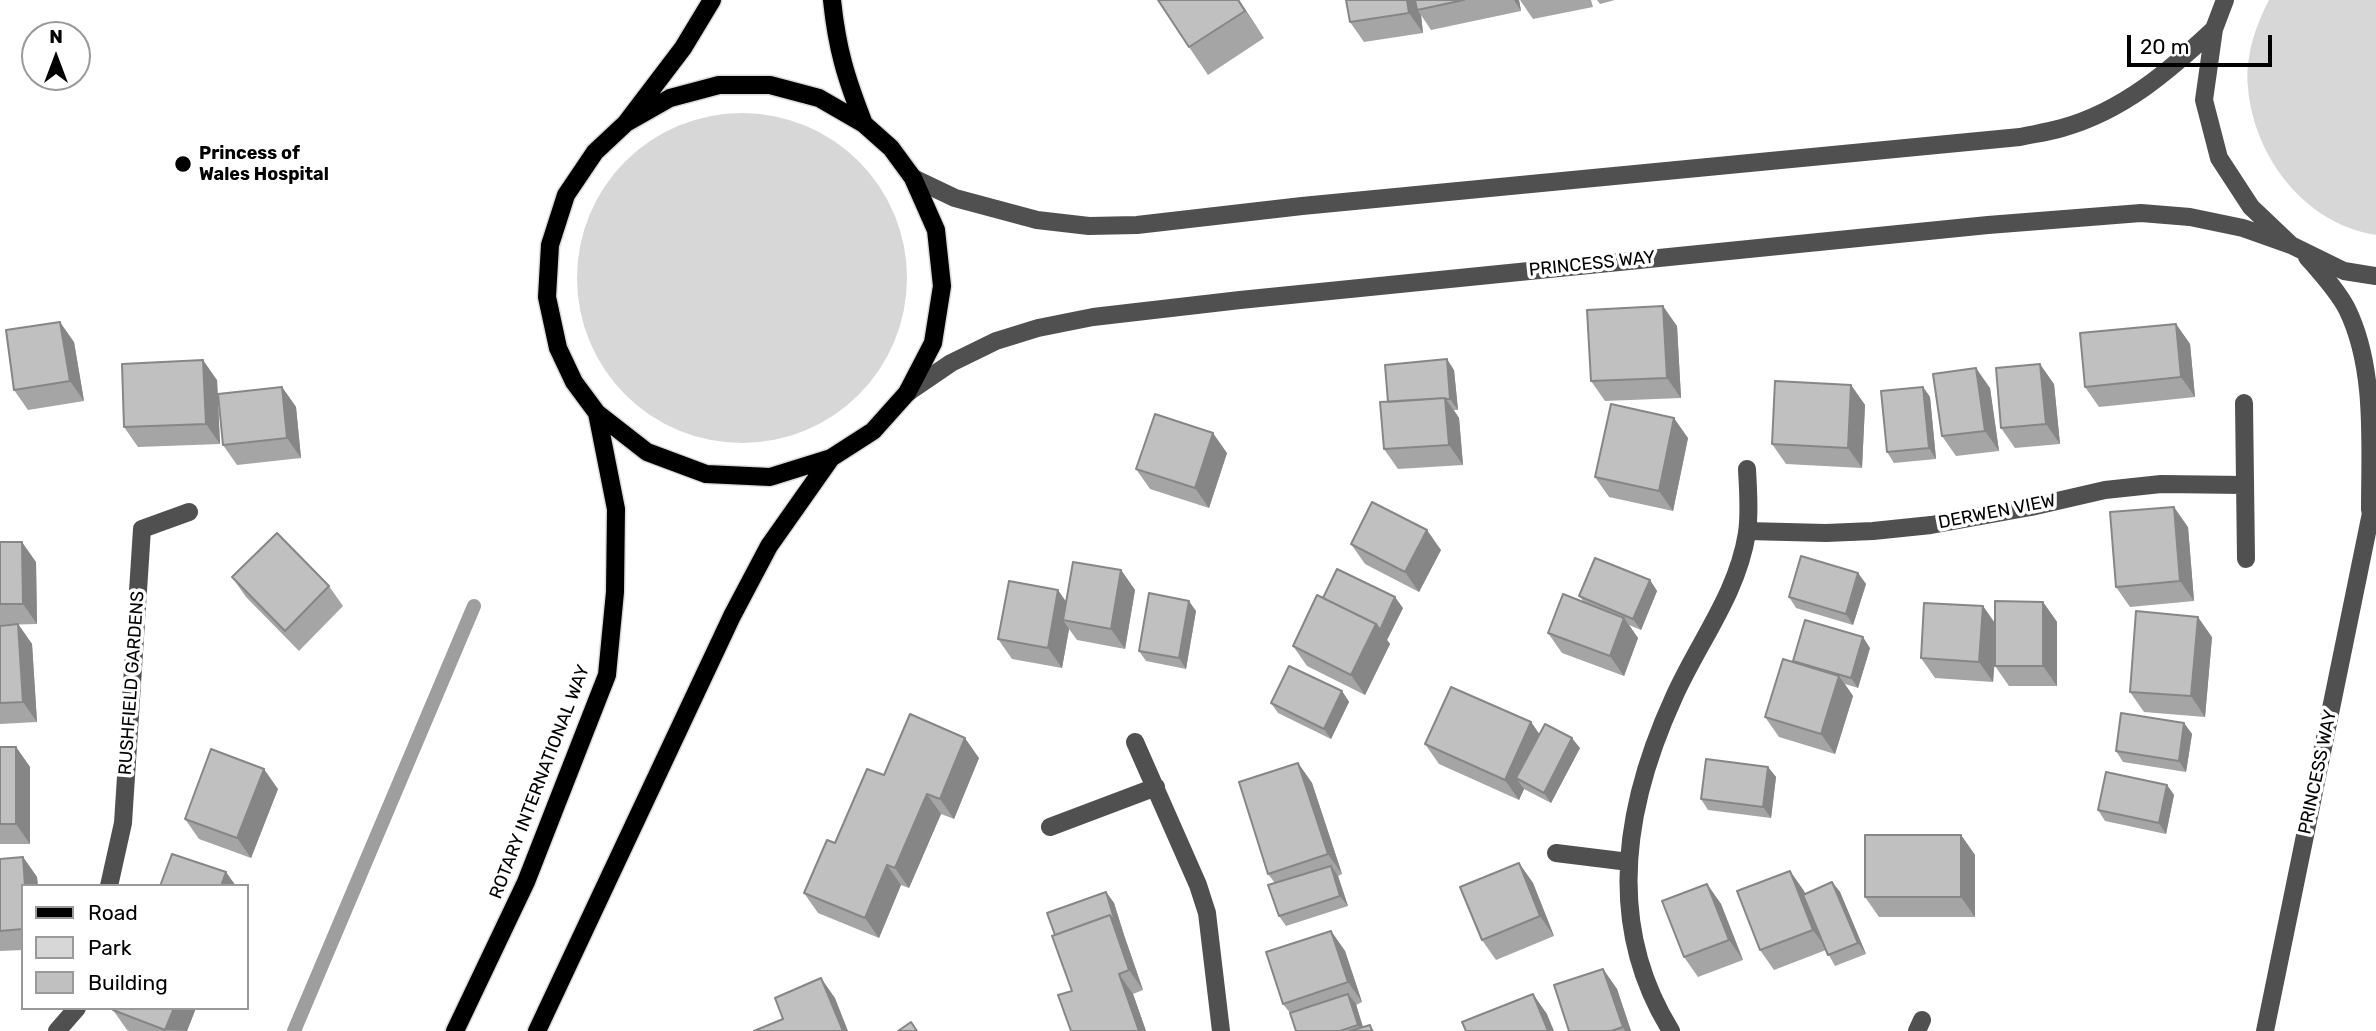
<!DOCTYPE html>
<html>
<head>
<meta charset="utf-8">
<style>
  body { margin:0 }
  #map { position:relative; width:2376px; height:1031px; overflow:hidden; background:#fff; font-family:Rubik,sans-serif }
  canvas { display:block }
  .legend { position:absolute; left:21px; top:884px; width:228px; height:126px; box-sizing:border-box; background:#fff; border:2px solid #999; margin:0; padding:9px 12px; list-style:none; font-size:21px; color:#000 }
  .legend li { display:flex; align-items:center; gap:14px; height:35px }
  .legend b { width:35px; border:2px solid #999 }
  .north { position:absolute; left:21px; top:21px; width:70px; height:70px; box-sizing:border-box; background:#fff; border:2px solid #999; border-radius:50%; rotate:0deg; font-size:19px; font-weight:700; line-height:28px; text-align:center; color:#000 }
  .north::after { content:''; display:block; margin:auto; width:24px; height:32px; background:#000; clip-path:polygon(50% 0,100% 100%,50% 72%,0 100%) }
  .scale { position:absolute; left:2127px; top:35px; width:145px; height:32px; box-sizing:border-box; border:4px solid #000; border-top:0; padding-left:9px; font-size:21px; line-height:24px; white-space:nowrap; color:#000; -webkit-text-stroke:5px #fff; paint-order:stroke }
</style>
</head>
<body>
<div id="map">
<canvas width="2376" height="1031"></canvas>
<ul class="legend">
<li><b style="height:9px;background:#000"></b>Road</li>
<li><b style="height:19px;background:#d7d7d7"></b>Park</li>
<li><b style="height:19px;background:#c0c0c0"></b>Building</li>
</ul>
<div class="north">N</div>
<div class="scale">20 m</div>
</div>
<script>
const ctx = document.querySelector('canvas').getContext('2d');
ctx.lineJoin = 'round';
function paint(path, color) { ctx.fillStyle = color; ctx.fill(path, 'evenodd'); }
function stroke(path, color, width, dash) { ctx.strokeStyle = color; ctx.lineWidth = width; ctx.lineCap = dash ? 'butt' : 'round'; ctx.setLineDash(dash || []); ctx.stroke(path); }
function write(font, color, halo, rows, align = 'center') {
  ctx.font = font + ' Rubik,sans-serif'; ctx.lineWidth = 7; ctx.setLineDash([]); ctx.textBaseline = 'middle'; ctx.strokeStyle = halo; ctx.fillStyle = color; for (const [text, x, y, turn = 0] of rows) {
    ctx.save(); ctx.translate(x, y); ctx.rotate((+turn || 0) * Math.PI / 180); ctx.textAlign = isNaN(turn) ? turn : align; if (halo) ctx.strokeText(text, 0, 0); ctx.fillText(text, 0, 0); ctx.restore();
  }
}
paint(new Path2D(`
  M2269,0H2376V235C2305,224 2254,157 2248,88C2245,57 2255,27 2269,0Z
  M577 278a165 165 0 1 1 330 0a165 165 0 1 1-330 0Z`), '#d7d7d7');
stroke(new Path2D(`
  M294,1031L474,606`), '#9e9e9e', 14);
const major = new Path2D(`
  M832,0C837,49 846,78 864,124
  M626,123L670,98L719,85H770L819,98L864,124L891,148L913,178L936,230L942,286L933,343L907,393L873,431L831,458L770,477L706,474L647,452L597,413L574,382L558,348L547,297L550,245L566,195L595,152L626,123L683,48L712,0
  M455,1031L526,882L607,675L615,592L616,509L597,413
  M537,1031L732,616L769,546L831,458`);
stroke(major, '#dbdbdb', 21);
stroke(new Path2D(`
  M2225,0L2214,29L2204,100L2219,158L2251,207L2291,245L2344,271L2376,276
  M913,178L955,198L1037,220L1089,226L1137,225L1302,206L2020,137C2034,134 2048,132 2062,128C2123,111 2169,71 2214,29
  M2307,257C2321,273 2337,290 2347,309C2376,368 2370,444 2370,510
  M907,393L951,363L996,341L1038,328L1093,317L1240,300L1988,225L2141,213L2190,217L2243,228L2291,245
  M2244,403L2246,559
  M1747,531L1826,533L1873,531L1931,525L2031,507L2105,490L2161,484L2245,485
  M1135,742L1198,885L1207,913L1221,1031
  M1050,827L1156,787
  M1556,853L1629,862
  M109,886L123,823L142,529L189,512
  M57,1031L77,1008
  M1671,1031C1605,925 1624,806 1674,697C1699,641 1737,595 1747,533C1750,512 1748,490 1747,469
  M1917,1031L1922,1020
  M2265,1031L2371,513L2376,497`), '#505050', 18);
stroke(major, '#000', 18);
paint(new Path2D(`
  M1239,0L1264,38L1208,75L1189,47Z
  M1346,0H1519L1521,11L1431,30L1421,15L1423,33L1364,42L1350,22Z
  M1520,0H1591L1593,7L1533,19Z
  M1597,0H1615L1600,4Z
  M2176,324L2190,344L2195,397L2099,407L2085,387Z
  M1677,326L1681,398L1605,401L1591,381Z
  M74,342L84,401L28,410L14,390Z
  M1454,370L1458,410H1454L1459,418L1463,465L1398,469L1384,449L1388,402Z
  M217,380L220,444L138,447L124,427Z
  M2054,384L2060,444L2015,448L2001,428Z
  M1851,385L1865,405L1862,468L1786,464L1772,444Z
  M282,387L296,407L301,458L237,465L223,445Z
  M1923,387L1930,397L1936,459L1894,463L1887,452Z
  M1990,388L1999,451L1956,456L1942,436Z
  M1688,438L1673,511L1609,497L1595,477Z
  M1227,453L1209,508L1150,489L1136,469Z
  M2188,527L2194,601L2130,607L2116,587Z
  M0,542L36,562L37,624L0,625Z
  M1351,544L1441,550L1419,592L1365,564Z
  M1121,570L1135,590L1125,649L1077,640L1069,629L1062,668L1012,659L998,639Z
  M1858,573L1866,584L1853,625L1796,608L1789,597Z
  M232,577L329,586L343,606L299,651L246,597Z
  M1650,580L1657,591L1641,630L1629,625L1638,638L1624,676L1562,653L1548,633L1584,602L1579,596Z
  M1323,598L1403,608L1387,640L1390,644L1365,695L1307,666L1293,646Z
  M2043,602L2057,622V686H2009L1995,666V659L1993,682L1935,678L1921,658L1983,606L1995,624Z
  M1196,611L1186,669L1146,661L1139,651Z
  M18,624L32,644L37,722L0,724V626Z
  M2212,637L2205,717L2144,712L2130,692Z
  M1870,648L1858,688L1845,684L1853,696L1835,754L1779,737L1765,717L1794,662Z
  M1342,691L1349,702L1331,739L1278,713L1271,703Z
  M1531,722L1539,734L1580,748L1551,803L1524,789L1519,800L1439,764L1425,744Z
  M2184,723L2192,734L2186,772L2123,762L2116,751Z
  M0,747H16L30,767V844H0Z
  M979,758L954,819L941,814L909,888L901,885L879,938L818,913L804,893L835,843L884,775Z
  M1298,763L1312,783L1342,874L1338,876L1348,906L1286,926L1279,916L1275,883L1268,874Z
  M1768,767L1776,777L1771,818L1708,810L1701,799Z
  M2167,785L2174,795L2166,834L2105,821L2098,810Z
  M278,789L251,858L199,839L185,819Z
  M1961,835L1975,855V917H1879L1865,897Z
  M23,857L37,877L38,886H23V950L0,951V859Z
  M1519,863L1533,883L1554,936L1496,960L1482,940Z
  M1790,871L1806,894L1832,882L1840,892L1866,954L1835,966L1826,950L1774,970L1760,950Z
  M1707,884L1721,904L1743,960L1698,977L1684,957Z
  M1106,892L1114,903L1124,935L1143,990L1133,994L1146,1031H1071L1072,991L1055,935Z
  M1331,931L1345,951L1362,1002L1356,1005L1363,1027L1370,1025L1374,1031H1296L1290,1013L1283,1004Z
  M1603,969L1617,989L1631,1031H1569Z
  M196,1008L187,1031H129L127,1030L113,1010Z`), '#a5a5a5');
paint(new Path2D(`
  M1238,0H1239L1264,38Z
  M1407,0H1418L1417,10L1421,15L1423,33L1409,13Z
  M1514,0H1519L1521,11Z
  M1663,306L1677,326L1681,398L1667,378Z
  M60,322L74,342L84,401L70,381Z
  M2176,324L2190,344L2195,397L2181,377Z
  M1447,359L1454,370L1458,410L1450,399Z
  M203,360L217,380L220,444L206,424Z
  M2040,364L2054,384L2060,444L2046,424Z
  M1976,368L1990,388L1999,451L1985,431Z
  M1851,385L1865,405L1862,468L1848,448Z
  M282,387L296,407L301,458L287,438Z
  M1923,387L1930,397L1936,459L1929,448Z
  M1445,398L1459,418L1463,465L1449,445Z
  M1674,418L1688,438L1673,511L1659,491Z
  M1213,433L1227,453L1209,508L1195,488Z
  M2174,507L2188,527L2194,601L2180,581Z
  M1427,530L1441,550L1419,592L1405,572Z
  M22,542L36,562L37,624L23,604Z
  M1121,570L1135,590L1125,649L1111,629Z
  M1858,573L1866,584L1853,625L1846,614Z
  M1650,580L1657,591L1641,630L1633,619Z
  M1058,590L1072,610L1063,620L1069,629L1062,668L1048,648Z
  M1395,597L1403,608L1387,640L1390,644L1365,695L1351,675L1376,624Z
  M1189,601L1196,611L1186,669L1179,658Z
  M2043,602L2057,622V686L2043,666Z
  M1983,606L1997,626L1993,682L1979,662Z
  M2198,617L2212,637L2205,717L2191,696Z
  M1624,618L1638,638L1624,676L1610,656Z
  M18,624L32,644L37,722L23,702Z
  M1863,637L1870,648L1858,688L1851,678Z
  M1839,676L1853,696L1835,754L1821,734Z
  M1342,691L1349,702L1331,739L1324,729Z
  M1531,722L1545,742L1516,778L1524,789L1519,800L1505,780Z
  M2184,723L2192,734L2186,772L2179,761Z
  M965,738L979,758L954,819L940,799Z
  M1572,738L1580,748L1551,803L1544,793Z
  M16,747L30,767V844L16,824Z
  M1298,763L1312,783L1342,874L1328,854Z
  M1768,767L1776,777L1771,818L1763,807Z
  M264,769L278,789L251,858L237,838Z
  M2167,785L2174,795L2166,834L2159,823Z
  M927,794L941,814L909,888L895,868Z
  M1961,835L1975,855V917L1961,897Z
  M23,857L37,877L38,886H25Z
  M1519,863L1533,883L1554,936L1540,916Z
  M887,865L901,885L879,938L865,918Z
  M1331,866L1338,876L1348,906L1340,896Z
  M1790,871L1804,891L1827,950L1813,930Z
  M226,872L236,886H221Z
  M1832,882L1840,892L1866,954L1858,943Z
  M1707,884L1721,904L1743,960L1729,940Z
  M1106,892L1114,903L1124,935L1143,990L1129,970L1110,915Z
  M1331,931L1345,951L1362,1002L1348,982Z
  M1603,969L1617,989L1631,1031H1625L1623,1027Z
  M1119,974L1133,994L1146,1031H1139Z
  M821,978L835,998L848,1031H843Z
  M1348,994L1356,1004L1364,1031H1362L1358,1025Z
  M1533,994L1547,1014L1554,1031H1548Z
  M174,1008H196L187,1031L165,1030Z`), '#868686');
const building = new Path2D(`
  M1158,0H1238L1245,11L1189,47Z
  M1346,0H1407L1409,13L1350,22Z
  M1415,0H1464L1417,10Z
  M1663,306L1667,378L1591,381L1587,310Z
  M60,322L70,381L14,390L6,330Z
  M2176,324L2181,377L2085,387L2080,333Z
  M1447,359L1450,399H1446L1445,398L1388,402L1385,365Z
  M203,360L206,424L124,427L122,364Z
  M2040,364L2046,424L2001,428L1996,368Z
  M1976,368L1985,431L1942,436L1933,374Z
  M1775,381L1851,385L1848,448L1772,444Z
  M282,387L287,438L223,445L218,394Z
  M1923,387L1929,448L1887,452L1881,391Z
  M1445,398L1449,445L1384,449L1380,402Z
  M1611,404L1674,418L1659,491L1595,477Z
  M1155,414L1213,433L1195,488L1136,469Z
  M1372,502L1427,530L1405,572L1351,544Z
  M2174,507L2180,581L2116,587L2110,512Z
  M277,533L329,586L285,631L232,577Z
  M0,542H22L23,604H0Z
  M1801,556L1858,573L1846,614L1789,597Z
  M1595,558L1650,580L1633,619L1579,596Z
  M1073,562L1121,570L1111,629L1063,620Z
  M1337,569L1395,597L1380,630L1376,624L1323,598Z
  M1009,581L1058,590L1048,648L998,639Z
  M1149,593L1189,601L1179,658L1139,651Z
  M1563,594L1624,618L1610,656L1548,633Z
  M1317,595L1376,624L1351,675L1293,646Z
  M1995,601L2043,602V666H1995Z
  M1924,603L1983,606L1979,662L1921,658Z
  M2136,611L2198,617L2191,696L2130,692Z
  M1805,620L1863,637L1851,678L1793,661Z
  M18,624L23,702L0,703V626Z
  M1783,659L1839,676L1821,734L1765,717Z
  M1289,666L1342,691L1324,729L1271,703Z
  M1451,687L1531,722L1505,780L1425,744Z
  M2121,713L2184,723L2179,761L2116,751Z
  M910,714L965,738L940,799L927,794L895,868L887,865L865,918L804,893L827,840L835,843L867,769L884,775Z
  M1545,724L1572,738L1544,793L1516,778Z
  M0,747H16V824H0Z
  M211,749L264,769L237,838L185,819Z
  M1706,759L1768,767L1763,807L1701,799Z
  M1298,763L1328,854L1268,874L1239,782Z
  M2106,772L2167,785L2159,823L2098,810Z
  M1865,835H1961V897H1865Z
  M172,854L226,872L221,886H160Z
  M23,857L25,886H23V929L0,931V859Z
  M1519,863L1540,916L1482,940L1460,887Z
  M1331,866L1340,896L1279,916L1268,885Z
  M1790,871L1813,930L1760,950L1737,891Z
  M1832,882L1858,943L1828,955L1803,895Z
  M1707,884L1729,940L1684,957L1662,901Z
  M1106,892L1116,925L1110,915L1055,935L1047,913Z
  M1110,915L1129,970L1119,974L1139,1031H1071L1058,995L1072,991L1052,936Z
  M1331,931L1348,982L1283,1004L1266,952Z
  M1603,969L1623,1027L1611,1031H1569L1554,985Z
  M821,978L843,1031H754L783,1019L775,998Z
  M1348,994L1358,1025L1340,1031H1296L1290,1013Z
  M1533,994L1548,1031H1466L1462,1022Z
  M113,1008H174L165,1030L113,1010Z
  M911,1022L917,1031H898Z
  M1370,1025L1372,1031H1350Z`);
paint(building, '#c0c0c0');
stroke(building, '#868686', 2);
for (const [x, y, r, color] of [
  [183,164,9,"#000"]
]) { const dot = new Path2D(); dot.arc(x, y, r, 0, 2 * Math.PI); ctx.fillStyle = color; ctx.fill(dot); stroke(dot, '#fff', 2.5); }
write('bold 18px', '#000', '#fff', [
  ["Princess of",199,154],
  ["Wales Hospital",199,175]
], 'left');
write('18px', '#000', '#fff', [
  ["PRINCESS WAY",1592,264,-6],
  ["DERWEN VIEW",1997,512,-11],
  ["RUSHFIELD GARDENS",132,683,-86],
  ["PRINCESS WAY",2318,772,-78],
  ["ROTARY INTERNATIONAL WAY",540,782,-69]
]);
</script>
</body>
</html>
